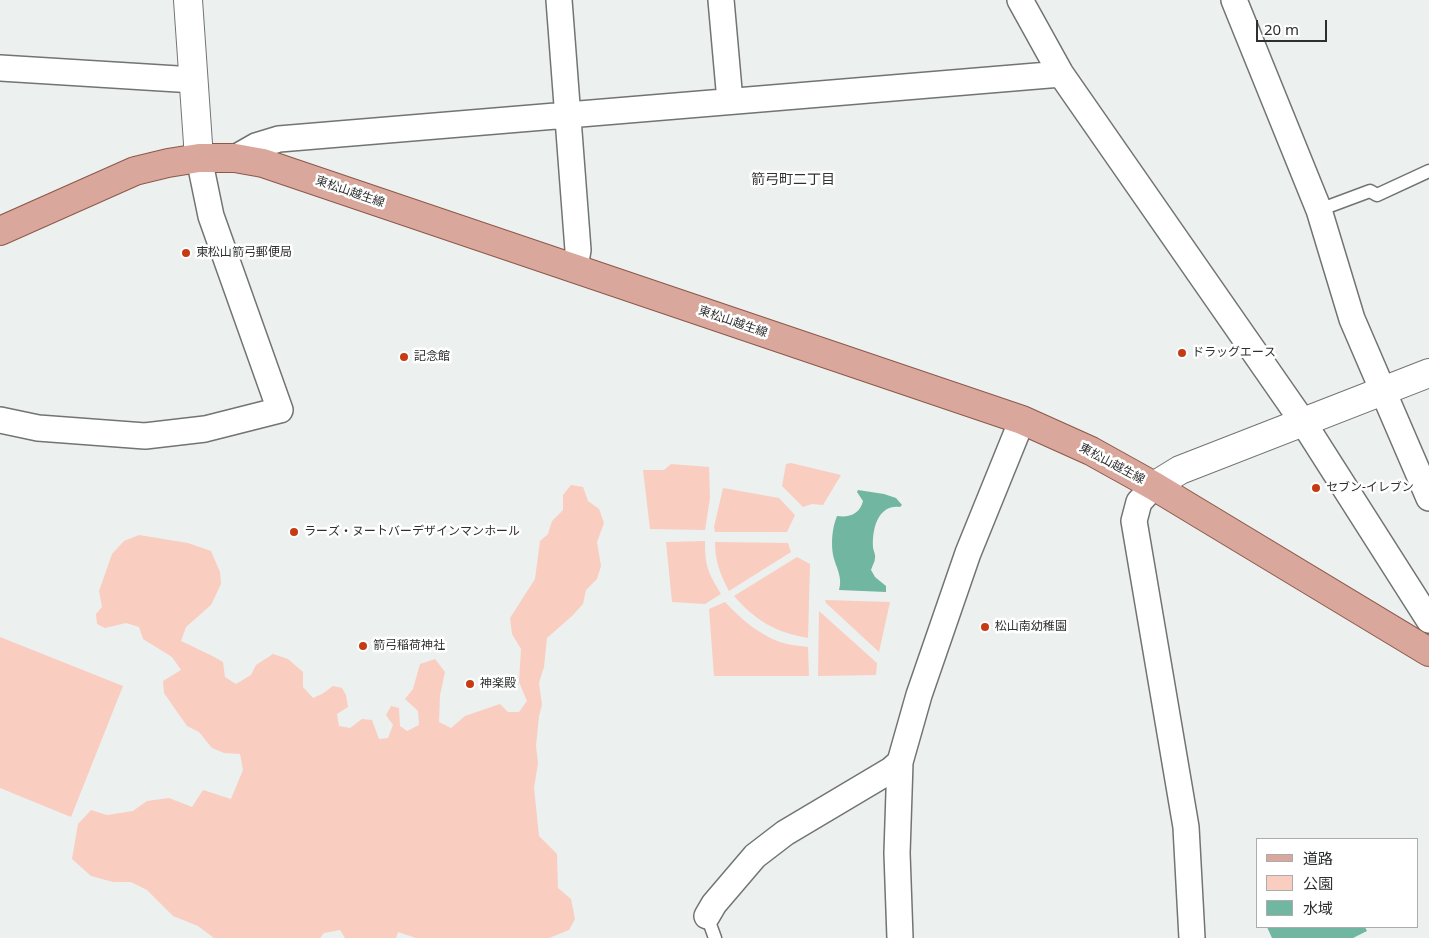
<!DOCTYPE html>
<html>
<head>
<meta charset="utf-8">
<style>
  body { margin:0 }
  #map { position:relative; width:1429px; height:938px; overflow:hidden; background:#ecf0ee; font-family:"Noto Sans","Noto Sans JP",sans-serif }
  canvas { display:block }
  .legend { position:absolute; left:1256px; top:838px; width:162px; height:90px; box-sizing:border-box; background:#fff; border:1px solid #abacac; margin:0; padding:6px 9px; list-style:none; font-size:15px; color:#2e302f }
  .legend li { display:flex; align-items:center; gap:10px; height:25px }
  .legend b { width:25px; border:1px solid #abacac }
  .scale { position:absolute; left:1256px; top:20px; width:71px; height:22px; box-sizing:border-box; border:2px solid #2e302f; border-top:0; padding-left:6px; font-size:15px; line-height:18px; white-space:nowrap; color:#2e302f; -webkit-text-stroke:4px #fff; paint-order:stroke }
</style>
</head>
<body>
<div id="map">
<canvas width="1429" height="938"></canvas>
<ul class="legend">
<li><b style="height:6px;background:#d9a79b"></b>道路</li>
<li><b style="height:14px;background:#facdc1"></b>公園</li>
<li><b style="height:14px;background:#70b6a0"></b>水域</li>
</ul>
<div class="scale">20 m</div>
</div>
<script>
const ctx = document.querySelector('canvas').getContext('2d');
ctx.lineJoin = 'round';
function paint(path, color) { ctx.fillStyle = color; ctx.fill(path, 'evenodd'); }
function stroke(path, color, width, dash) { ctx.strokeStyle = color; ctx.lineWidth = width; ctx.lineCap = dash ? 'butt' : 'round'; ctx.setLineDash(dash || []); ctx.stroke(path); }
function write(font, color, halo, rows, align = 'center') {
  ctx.font = font + ' "Noto Sans","Noto Sans JP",sans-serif'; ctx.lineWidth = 5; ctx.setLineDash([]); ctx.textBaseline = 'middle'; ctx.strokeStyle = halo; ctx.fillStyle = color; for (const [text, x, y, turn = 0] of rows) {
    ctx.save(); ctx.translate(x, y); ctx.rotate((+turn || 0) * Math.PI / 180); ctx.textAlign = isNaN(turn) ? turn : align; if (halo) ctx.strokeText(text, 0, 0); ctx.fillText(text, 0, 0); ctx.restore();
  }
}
paint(new Path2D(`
  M791,463L841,475L823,505L812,504L803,507L782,486L786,464Z
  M671,464L709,467L710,498L705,530L650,529L643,470H664Z
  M571,485L583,487L588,501L599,509L604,523L597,542L601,566L597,579L586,590L583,604L572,616L547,638L544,667L539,683L542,705L539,716L536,746L538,763L534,788L539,836L557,854L558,888L571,899L575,919L569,930L549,938H416L398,932L396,938H345L340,930L324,933L320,938H214L198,926L173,916L147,890L131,882H113L91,876L72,859L78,824L91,810L107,815L133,811L147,801L169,798L192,807L203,790L231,799L243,770L240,754L224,753L212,748L199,732L187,726L164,693L163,681L181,670L172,657L143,639L139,627L126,623L105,628L97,624L96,614L102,607L99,591L112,554L124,541L139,535L188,543L211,551L220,572L221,584L211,605L186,627L181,641C195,648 210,654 223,662L225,677L236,684L251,675L256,665L273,654L288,659L303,672V687L313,698L322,694L333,686L342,688L346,695L348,707L337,714L339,726L350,728L362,719L372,720L379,739L388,738L393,725L386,715L391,706L399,708L400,726L407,731L419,725L418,711L405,699L413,689L420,664L435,659L445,672L440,695L439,722L451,728L465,716L500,704L508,712H519L527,701L519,682L521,649L512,634L510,618L535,579L540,541L548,534L552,521L563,510V495Z
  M723,488L779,498L795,515L787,532H715L714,527Z
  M705,541C705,567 708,572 721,594L705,604L672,602L666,542Z
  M715,542L788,543L791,552L729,591C720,574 715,561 715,542Z
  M797,557L810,564L808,638C775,632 756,621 734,596Z
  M825,600L890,602L879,652L826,603Z
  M725,602C741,619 758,634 780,642C789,645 799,646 808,647L809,676H714L709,609Z
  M819,611L877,663L876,675L818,676Z
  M0,637L123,686L71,817L0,788Z`), '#facdc1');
paint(new Path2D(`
  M858,490L884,494L896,498L902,505L900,507C878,504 872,529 873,547C873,550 876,555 875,558C875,562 872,566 871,570L875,577L886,586V592L839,590C843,577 836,568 833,555C831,543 832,528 837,516C849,518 860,514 863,501L857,492Z
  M1267,927H1365L1367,931L1353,938H1272Z`), '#70b6a0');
const service = new Path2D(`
  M1319,210L1370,191L1377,195L1429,171
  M707,916L715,938`);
const minor = new Path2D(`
  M559,0L578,250L575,268
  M721,0L730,101
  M1020,0L1061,74L1303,422L1429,620
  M1234,0L1319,210L1352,319L1429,498
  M0,68L194,80
  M235,158L256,146L279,139L1061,74
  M0,420L38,428L145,436L205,429L280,410L211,216L199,158
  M1154,486L1139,502L1134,521L1186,827L1192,938
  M900,762L897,853L900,938
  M707,916L714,904L755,856L785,833L891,770L900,762L919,695L968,553L1022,420`);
const tertiary = new Path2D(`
  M188,0L199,158
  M1154,486L1180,470L1429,373`);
const primary = new Path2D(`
  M0,231L135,171L168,163L199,158H235L263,163L1022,420L1091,451L1154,486L1429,652`);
stroke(service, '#717473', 15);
stroke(minor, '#717473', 28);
stroke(tertiary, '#717473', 30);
stroke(primary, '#8d584a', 30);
stroke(service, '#fff', 12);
stroke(minor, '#fff', 25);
stroke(tertiary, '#fff', 28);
stroke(primary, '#d9a79b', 28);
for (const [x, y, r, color] of [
  [186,253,5,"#c43b14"],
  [1182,353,5,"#c43b14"],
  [404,357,5,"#c43b14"],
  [1316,488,5,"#c43b14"],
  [294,532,5,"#c43b14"],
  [985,627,5,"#c43b14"],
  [363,646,5,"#c43b14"],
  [470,684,5,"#c43b14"]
]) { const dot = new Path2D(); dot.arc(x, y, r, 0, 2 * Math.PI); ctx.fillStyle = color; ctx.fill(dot); stroke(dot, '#fff', 2); }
write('12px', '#2e302f', '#fff', [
  ["東松山越生線",350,192,19],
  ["東松山越生線",733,322,19],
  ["東松山越生線",1112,464,28]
]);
write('12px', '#2e302f', '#fff', [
  ["東松山箭弓郵便局",196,253],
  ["ドラッグエース",1192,353],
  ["記念館",414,357],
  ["セブン-イレブン",1326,488],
  ["ラーズ・ヌートバーデザインマンホール",304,532],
  ["松山南幼稚園",995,627],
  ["箭弓稲荷神社",373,646],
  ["神楽殿",480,684]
], 'left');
write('14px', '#2f3231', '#fff', [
  ["箭弓町二丁目",793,180]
]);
</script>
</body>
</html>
